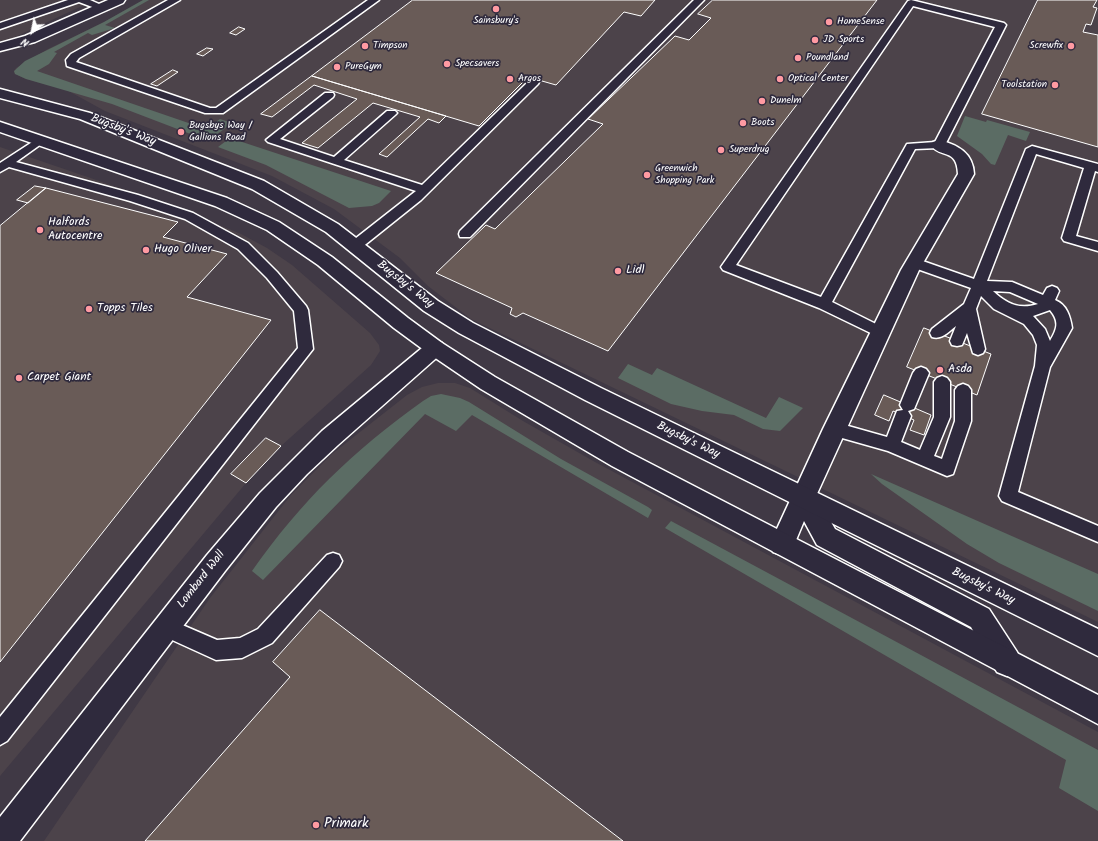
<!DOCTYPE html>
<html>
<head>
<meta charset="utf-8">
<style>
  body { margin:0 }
  #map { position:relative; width:1098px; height:841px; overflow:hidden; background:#403945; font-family:Kalam,sans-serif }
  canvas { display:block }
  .north { position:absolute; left:12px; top:12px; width:40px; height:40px; -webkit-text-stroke:3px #2f2a3d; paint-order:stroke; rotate:213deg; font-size:11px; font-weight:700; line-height:16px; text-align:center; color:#fff }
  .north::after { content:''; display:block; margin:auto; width:14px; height:18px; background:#fff; clip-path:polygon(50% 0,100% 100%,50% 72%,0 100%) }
</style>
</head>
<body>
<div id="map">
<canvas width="1098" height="841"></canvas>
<div class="north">N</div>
</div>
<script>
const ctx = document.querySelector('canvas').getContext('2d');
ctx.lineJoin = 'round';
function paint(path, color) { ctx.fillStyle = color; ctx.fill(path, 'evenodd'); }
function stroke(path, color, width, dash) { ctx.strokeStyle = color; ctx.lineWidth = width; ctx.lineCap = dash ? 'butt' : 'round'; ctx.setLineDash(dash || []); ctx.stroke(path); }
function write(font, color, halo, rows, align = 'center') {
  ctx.font = font + ' Kalam,sans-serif'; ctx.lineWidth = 3.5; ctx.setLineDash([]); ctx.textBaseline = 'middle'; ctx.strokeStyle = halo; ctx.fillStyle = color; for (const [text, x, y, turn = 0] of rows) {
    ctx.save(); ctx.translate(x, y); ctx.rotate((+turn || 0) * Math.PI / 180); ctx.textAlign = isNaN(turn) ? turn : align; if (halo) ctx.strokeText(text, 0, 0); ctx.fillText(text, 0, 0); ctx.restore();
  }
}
paint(new Path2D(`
  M0,0H95L0,44Z
  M143,0H1098V622L471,319L428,286L400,258L334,209L272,176L105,111L63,88L26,79L15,74L14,72L16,68L48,49L104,22Z
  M0,147L178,208L241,234L267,248L292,265L370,333L379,345L380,351L371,365L281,446L246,483L0,776Z
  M438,383H455L470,388L523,421L595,462L1098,732V841H44L210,598L291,495L332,454L407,395L422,387Z`), '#4c434a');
paint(new Path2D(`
  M143,0H149L105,25L115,28L92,35L88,33L54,52L57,53L49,64L37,71L206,129L220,119L232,123C222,130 213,140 201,138L112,104L26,79L15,74L14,71L25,61L104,22Z
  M965,116L986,122L987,120L1030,132L1026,141L1008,135L995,165L991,164L982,154L957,136Z
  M230,138L391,191L379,203L372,206L349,208L266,165L218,147Z
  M628,364L652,375L657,368L766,418L779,397L803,408L780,431L763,429L734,415L702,411L671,404L618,378Z
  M441,394L460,398L469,402L561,459L648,507L652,510L648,518L472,415L456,431L425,414L263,580L252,571C302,500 352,452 423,401L431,396Z
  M871,474L1098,574V611L999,563L967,544L882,484Z
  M671,521L1098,750V811L1059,788L1066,760L665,528Z`), '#5b6c64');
const building = new Path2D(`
  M413,0H655L641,16L624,12L556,85L528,77L479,126L312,76Z
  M713,0H877L608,351L523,313L516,317L510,314L512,308L436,273L486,225L495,229L603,124L588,119L675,36L689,40L711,18L698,14Z
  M1038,0H1097L1093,7L1097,8L1091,25L1086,24L1083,32L1098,35V147L982,114Z
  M239,27L245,29L236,35L230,33Z
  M207,48L213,49L203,56L197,54Z
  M173,70L178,72L157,86L151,84Z
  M312,76L446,116L439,123L428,119L387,157L379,154L420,117L373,103L318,148L302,143L357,99L314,85L272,117L261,114Z
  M35,186L46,188L28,203L17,200Z
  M46,188L178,222L163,237L227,254L187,297L271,320L0,662V226Z
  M924,328L991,354L977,395L907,367Z
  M884,395L931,415L924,435L910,430L914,420L893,411L889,421L875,415Z
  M266,438L281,446L246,483L231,474Z
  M320,610L623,841H145L290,677L273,662Z`);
paint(building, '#695b57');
stroke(building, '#fff', 1);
const lane = new Path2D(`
  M68,0H90L108,8L103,11L79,2L0,29V23Z
  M168,0H180L79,58L76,62L210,108H216L368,0H379L223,113H205L67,66L66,60L71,54Z
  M694,0H704L470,237H460L459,234L460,231Z
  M911,0L1004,23L1006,25L945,145L939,148L915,149L832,302L884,328L886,332L884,336L879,337L819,308L723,270L721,267L908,1ZM913,6L995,27L935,142L907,144L821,297L736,265Z
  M534,79L538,80L539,82L538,84L421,200L361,248H351L349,245L351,242L416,191L268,142L266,140L325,93H333L334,95L333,97L280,139L334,157L387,111H395L397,113L395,115L344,160L422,185L530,80Z
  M40,137L44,138L46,140L44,142L16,162L138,195L193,213L248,243L277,272L306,306L308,310L313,349L7,741L0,745V717L298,348L294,311L267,278L238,249L185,219L130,201L9,167L0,172V163Z
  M1032,146L1098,164V172L1095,171L1076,236L1098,242V251L1064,241L1062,238L1084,168L1036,154L987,281L1012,282L1043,295L1047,288L1052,286L1057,288L1059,291L1055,300C1067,305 1070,316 1072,328L1050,367L1018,492L1098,526V542L1002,501L999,496L1035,366L1037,345L1033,335L1024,324L994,309L981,296L976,309L985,349L983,353L978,355L973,353L967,333L962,345L957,346L952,345L950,341L956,326C948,332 942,340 932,337L930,333L932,329L964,304L971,288L909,266L907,263L909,260L914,258L974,279L1026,149ZM993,291L1010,292L1038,304C1019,310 1007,304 993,291ZM1050,310C1060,322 1057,329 1050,341L1045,329L1033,316Z
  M921,367L926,369L929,373L914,409L908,411L911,416L901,442L920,450L934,417V382L937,378L942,376L947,378L950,382V417L934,456L942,459L955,421V390L958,386L963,384L968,386L971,390V421L953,474L947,476L888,451L828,434L826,429L828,424L834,422L887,437L897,411L903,410L900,405L913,373L916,369Z
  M333,553L339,555L342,561L339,567L272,643L242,658L216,660L159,634L156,627L159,620L166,618L217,640L240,638L258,629L327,555Z`);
const street = new Path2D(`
  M108,0H125L123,3L35,42L0,51V43L25,36Z
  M939,140C958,145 973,153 974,174L919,270L816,496L835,529L989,609L1017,652L1021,662L1017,672L1007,676L997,672L971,627L817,545L804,521L791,552L782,555L773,552L770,544L823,429L901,270L958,174C957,147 940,159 931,145L933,142Z
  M435,340L442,343L445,348L442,353L338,445L307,474L276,507L225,571L20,841H0V817L207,555L260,493L322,431L428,343Z`);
const secondary = new Path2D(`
  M0,89L90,113L264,181L338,224L438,301L473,323L601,388L1098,629V656L585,400L459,333L424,311L326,232L252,189L80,119L0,98Z
  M0,122L227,198L279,222L332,257L408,318L442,343L495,377L628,452L1098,695V724L612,466L481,389L428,353L394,328L318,265L267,230L215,206L0,132Z`);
stroke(lane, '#fff', 3);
stroke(street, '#fff', 3);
stroke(secondary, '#fff', 3);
paint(lane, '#2f2a3d');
paint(street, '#2f2a3d');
paint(secondary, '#2f2a3d');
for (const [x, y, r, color] of [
  [496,9,4,"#ff9aa2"],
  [829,22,4,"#ff9aa2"],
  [815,40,4,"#ff9aa2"],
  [365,46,4,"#ff9aa2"],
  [1071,46,4,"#ff9aa2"],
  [798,58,4,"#ff9aa2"],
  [447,64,4,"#ff9aa2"],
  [337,67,4,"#ff9aa2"],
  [510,79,4,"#ff9aa2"],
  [780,79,4,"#ff9aa2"],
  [1055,85,4,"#ff9aa2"],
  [762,101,4,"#ff9aa2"],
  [743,123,4,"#ff9aa2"],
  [181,132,4,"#ff9aa2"],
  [721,150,4,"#ff9aa2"],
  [647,175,4,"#ff9aa2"],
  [40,230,4,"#ff9aa2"],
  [146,250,4,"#ff9aa2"],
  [618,271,4,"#ff9aa2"],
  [89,309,4,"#ff9aa2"],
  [940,370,4,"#ff9aa2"],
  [19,378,4,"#ff9aa2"],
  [316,825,4,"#ff9aa2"]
]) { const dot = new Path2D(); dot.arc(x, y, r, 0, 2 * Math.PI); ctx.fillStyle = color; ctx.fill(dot); stroke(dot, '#2f2a3d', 1.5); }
write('10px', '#fff', '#2f2a3d', [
  ["Sainsbury's",496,21,"center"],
  ["HomeSense",837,22],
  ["JD Sports",823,40],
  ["Timpson",373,46],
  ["Screwfix",1063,46,"right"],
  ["Poundland",806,58],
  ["Specsavers",455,64],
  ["PureGym",345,67],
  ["Argos",518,79],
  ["Optical Center",788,79],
  ["Toolstation",1047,85,"right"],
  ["Dunelm",770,101],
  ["Boots",751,123],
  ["Bugsbys Way /",189,126],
  ["Gallions Road",189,138],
  ["Superdrug",729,150],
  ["Greenwich",655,169],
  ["Shopping Park",655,181]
], 'left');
write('12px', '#fff', '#2f2a3d', [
  ["Bugsby's Way",123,131,21],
  ["Bugsby's Way",405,285,38],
  ["Bugsby's Way",688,441,26],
  ["Lombard Wall",202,580,-52],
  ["Bugsby's Way",983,587,26]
]);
write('12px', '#fff', '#2f2a3d', [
  ["Halfords",48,223],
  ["Autocentre",48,237],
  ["Hugo Oliver",154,250],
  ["Lidl",626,271],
  ["Topps Tiles",97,309],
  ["Asda",948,370],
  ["Carpet Giant",27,378]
], 'left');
write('14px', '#fff', '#2f2a3d', [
  ["Primark",324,825]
], 'left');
</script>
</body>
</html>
